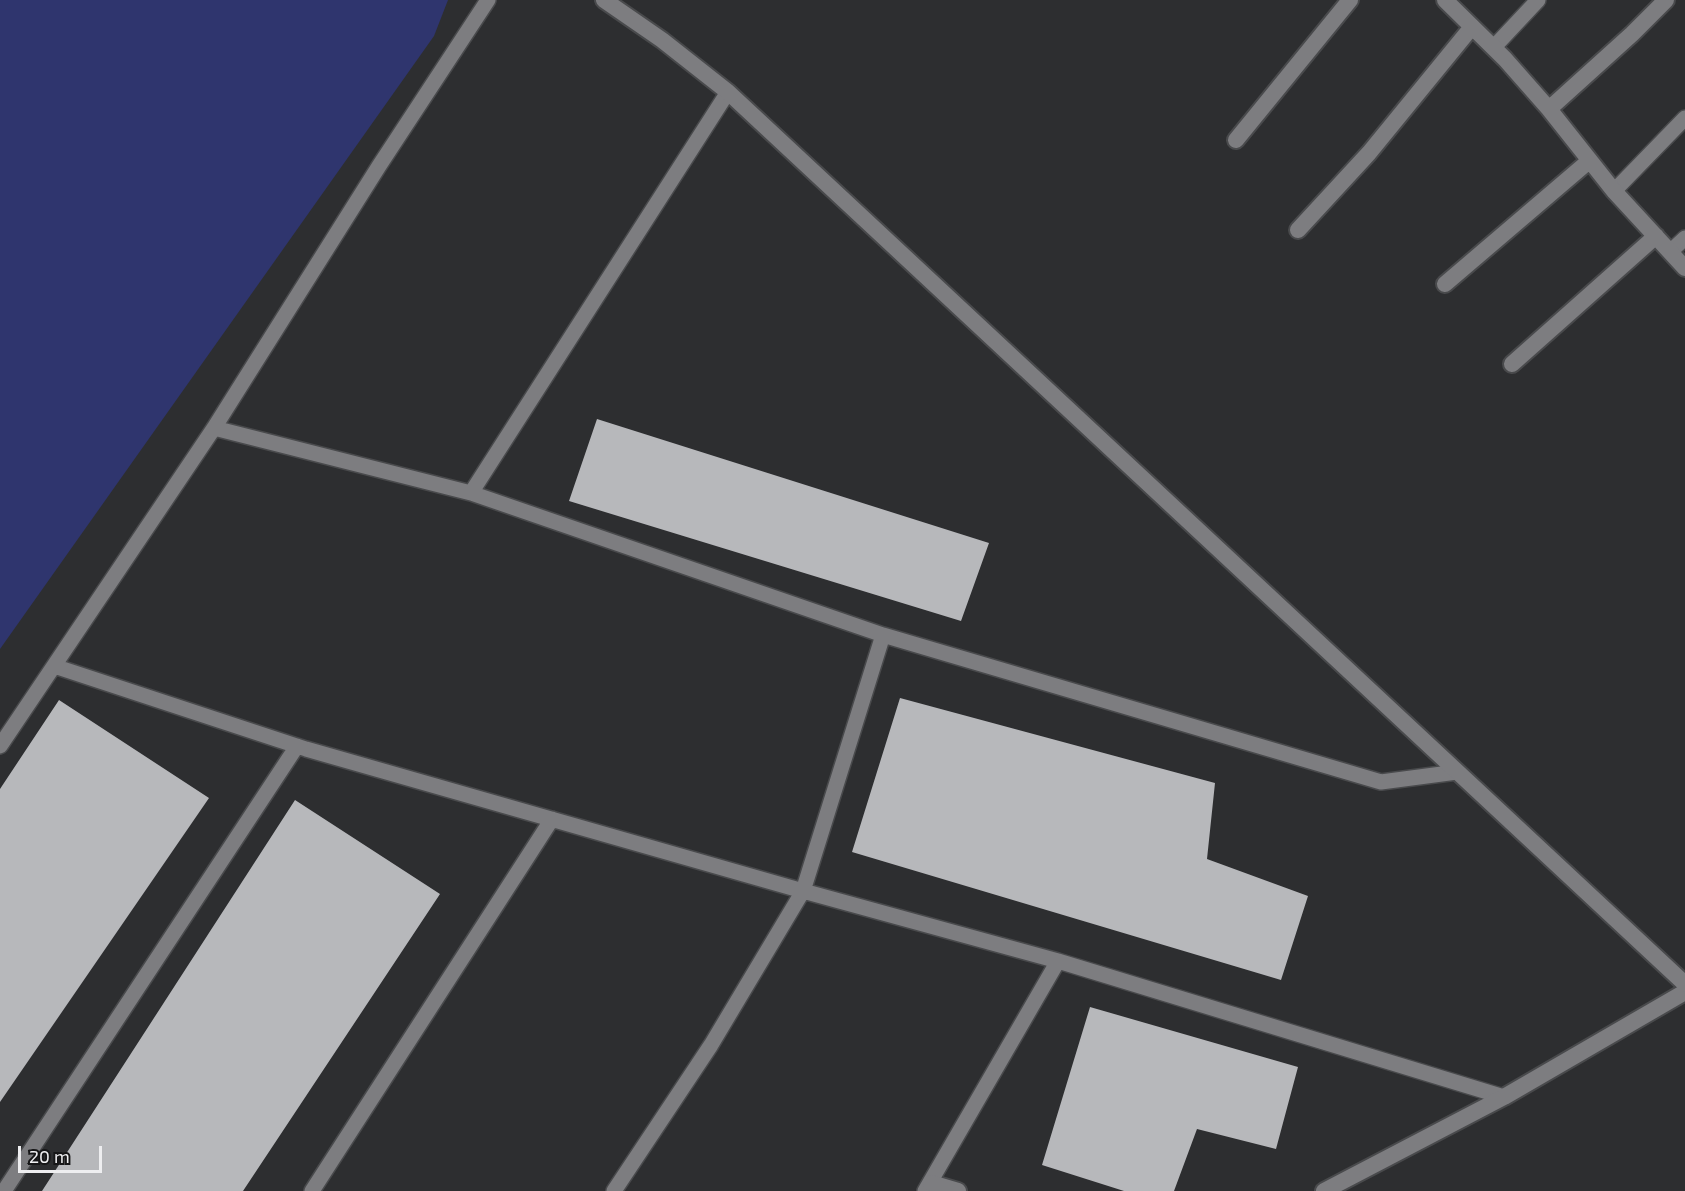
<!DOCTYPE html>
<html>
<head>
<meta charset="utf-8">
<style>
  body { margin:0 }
  #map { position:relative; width:1685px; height:1191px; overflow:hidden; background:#2d2e30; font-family:"Exo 2",sans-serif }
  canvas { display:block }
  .scale { position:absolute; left:18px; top:1146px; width:84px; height:27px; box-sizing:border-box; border:3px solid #eeeef0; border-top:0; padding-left:8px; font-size:18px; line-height:21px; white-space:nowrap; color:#eeeef0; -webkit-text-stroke:4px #161617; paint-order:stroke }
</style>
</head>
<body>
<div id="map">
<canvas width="1685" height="1191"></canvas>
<div class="scale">20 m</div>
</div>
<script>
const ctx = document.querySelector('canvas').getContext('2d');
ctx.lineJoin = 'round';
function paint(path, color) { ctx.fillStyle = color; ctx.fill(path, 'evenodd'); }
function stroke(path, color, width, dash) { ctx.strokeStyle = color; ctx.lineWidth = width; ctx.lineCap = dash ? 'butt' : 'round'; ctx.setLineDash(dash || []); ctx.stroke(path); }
paint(new Path2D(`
  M0,0H448L434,36L0,649Z`), '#2f356e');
paint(new Path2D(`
  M597,419L989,543L961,621L569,501Z
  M900,698L1215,783L1207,859L1308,896L1281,980L852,852Z
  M59,700L209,798L0,1102V789Z
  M295,800L440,894L243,1191H42Z
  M1090,1007L1298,1067L1276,1149L1197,1129L1174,1191H1124L1042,1165Z`), '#b7b8bb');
const service = new Path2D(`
  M1494,47L1538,0
  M1614,191L1685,118
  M1671,251L1685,238
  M214,428L471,493L883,635L1381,782L1457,772
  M471,493L728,92
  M54,666L306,749L803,891L1058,961L1504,1097
  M0,746L214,428L379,166L488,0
  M4,1191L297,746
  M312,1191L552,819
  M614,1191L711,1045L803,891L883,635
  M925,1191L1058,961`);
const minor = new Path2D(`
  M1445,0L1505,59L1549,109L1614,191L1685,268
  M1549,109L1632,34L1666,0
  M1236,140L1350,0
  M1298,230L1369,153L1471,28
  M1445,284L1589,161
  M1512,364L1656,236
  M931,1183L958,1191
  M1324,1191L1504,1097L1685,992`);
const tertiary = new Path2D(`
  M604,0L662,40L728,92L1685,984`);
stroke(service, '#494a4c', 18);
stroke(minor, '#494a4c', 20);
stroke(tertiary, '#494a4c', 20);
stroke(service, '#7d7d80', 15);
stroke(minor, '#7d7d80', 16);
stroke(tertiary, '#7d7d80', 16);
</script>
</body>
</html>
